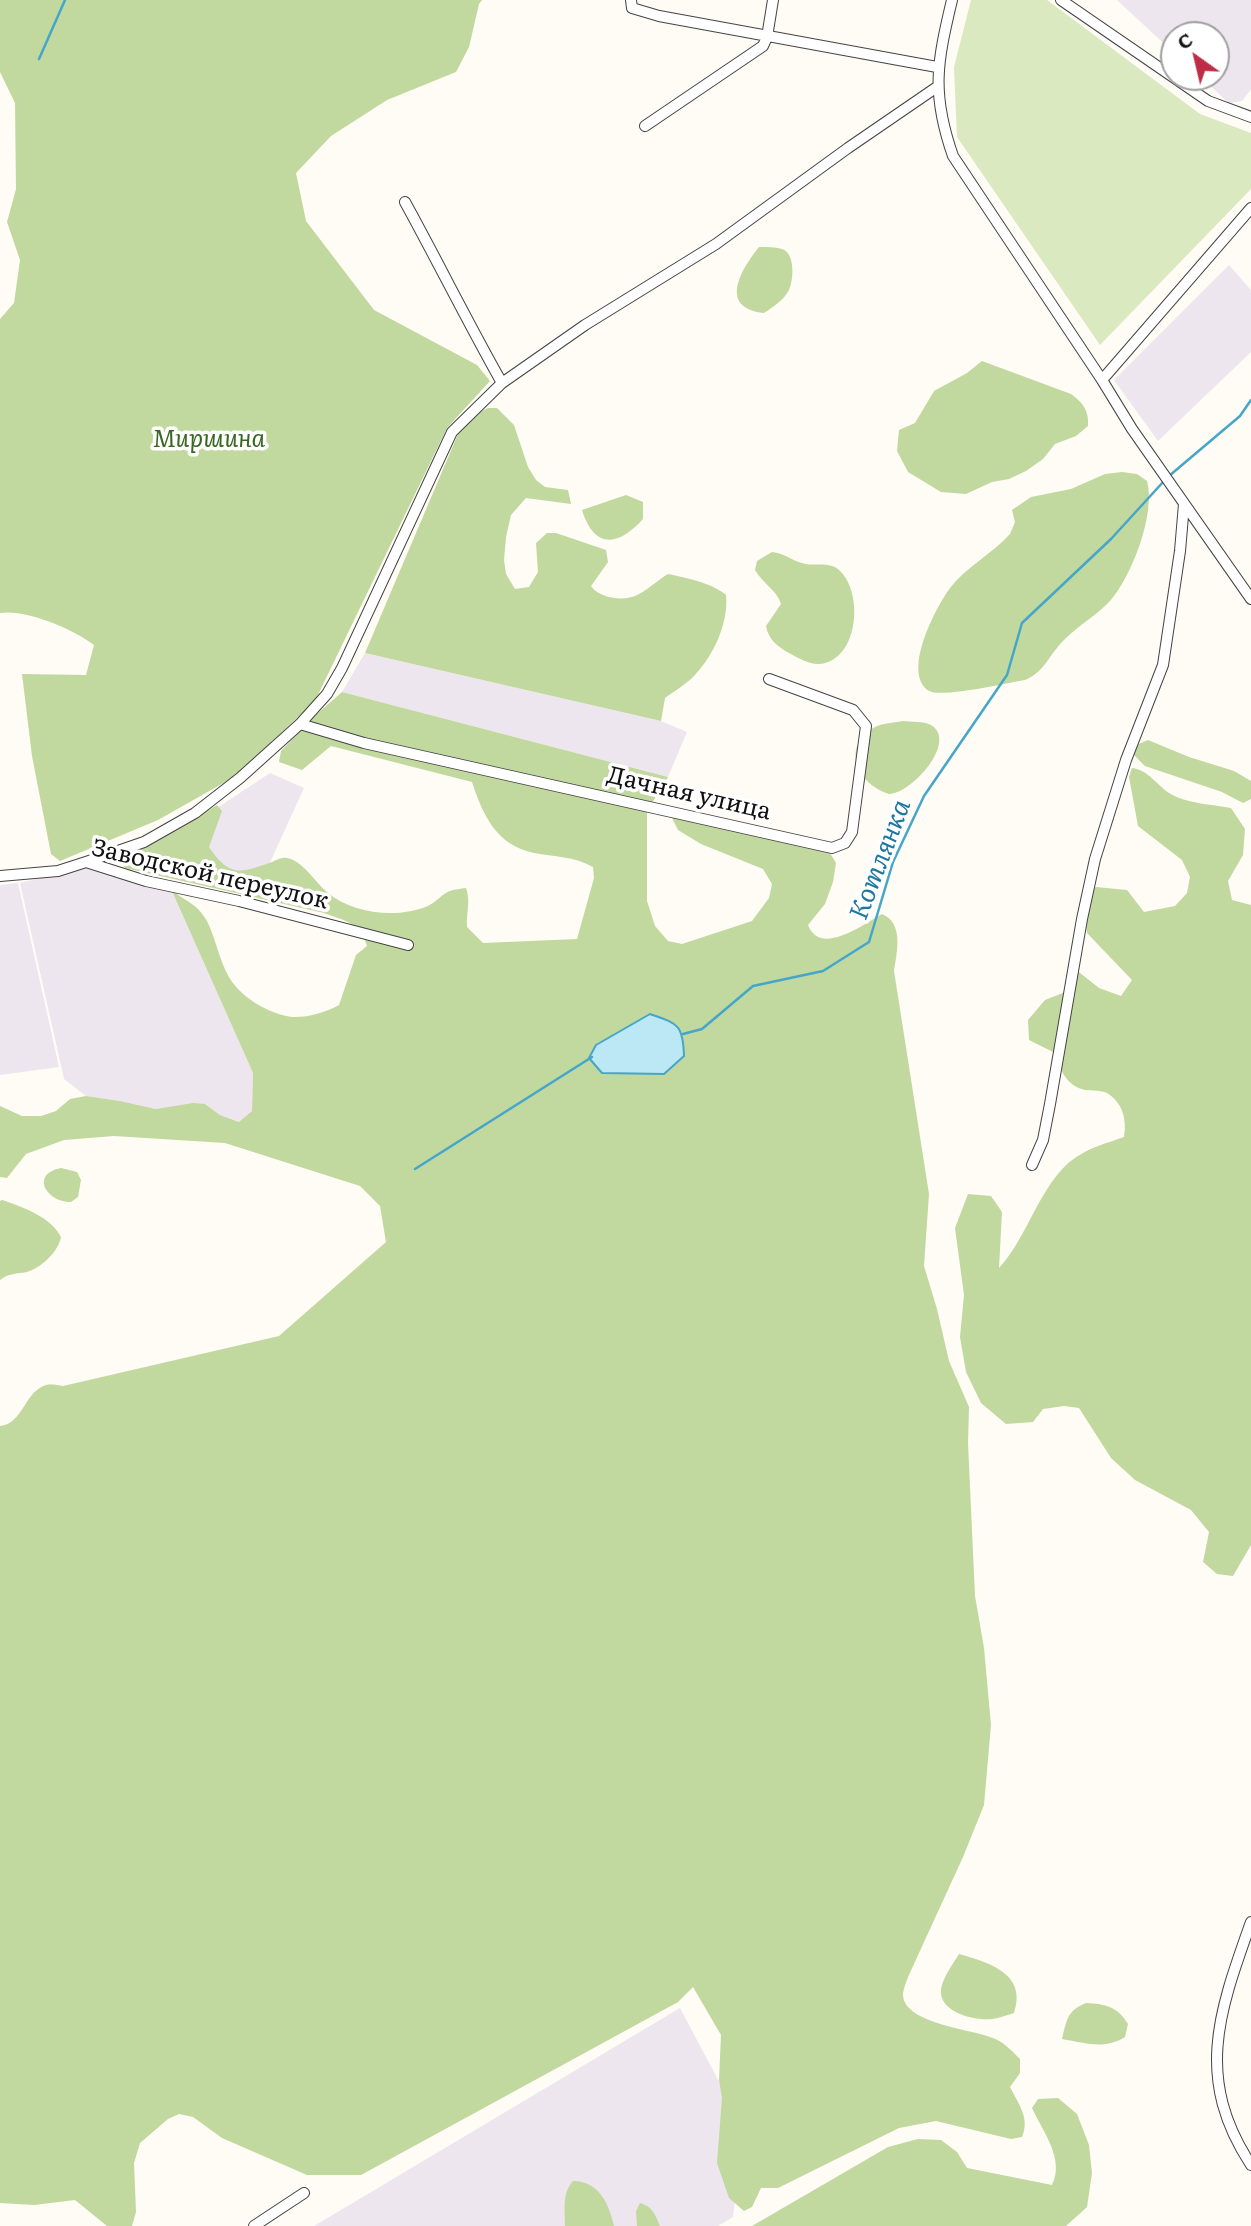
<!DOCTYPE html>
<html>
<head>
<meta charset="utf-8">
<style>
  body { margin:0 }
  #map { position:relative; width:1251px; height:2226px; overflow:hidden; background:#fffbf5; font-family:Literata,serif }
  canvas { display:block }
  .north { position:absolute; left:1160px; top:21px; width:70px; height:70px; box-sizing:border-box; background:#fff; border:2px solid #a0a0a0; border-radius:50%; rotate:326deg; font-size:19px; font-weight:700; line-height:28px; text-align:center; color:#111 }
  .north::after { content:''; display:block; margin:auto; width:24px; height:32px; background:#bd2d47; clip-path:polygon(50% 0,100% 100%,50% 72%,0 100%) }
</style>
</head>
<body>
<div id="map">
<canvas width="1251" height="2226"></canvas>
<div class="north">С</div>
</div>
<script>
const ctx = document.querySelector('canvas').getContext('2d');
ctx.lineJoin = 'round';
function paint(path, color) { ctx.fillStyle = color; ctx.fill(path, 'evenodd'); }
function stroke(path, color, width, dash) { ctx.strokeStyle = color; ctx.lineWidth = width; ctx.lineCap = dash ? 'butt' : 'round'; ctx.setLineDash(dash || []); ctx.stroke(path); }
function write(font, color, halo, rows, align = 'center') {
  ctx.font = font + ' Literata,serif'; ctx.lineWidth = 7; ctx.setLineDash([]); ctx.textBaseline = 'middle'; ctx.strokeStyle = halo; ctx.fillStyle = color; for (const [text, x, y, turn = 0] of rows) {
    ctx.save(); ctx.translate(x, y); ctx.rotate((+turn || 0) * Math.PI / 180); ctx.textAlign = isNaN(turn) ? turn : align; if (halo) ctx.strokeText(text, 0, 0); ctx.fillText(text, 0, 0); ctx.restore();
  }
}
paint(new Path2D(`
  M1117,0H1251V89L1242,101L1229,103L1200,77H1216V35H1174V53Z
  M1229,265L1251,290V352L1158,441L1114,380Z
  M365,653L661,721L687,732L668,777L342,692Z
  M270,773L304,788L257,891L161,845Z
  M83,868L171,889L253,1073L252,1111L240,1122L220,1115L205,1104L156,1109L120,1101L86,1096L64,1079L20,883Z
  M18,883L59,1067L0,1075V885Z
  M680,2008L743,2127L733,2217L718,2226H314Z`), '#ede6ef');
paint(new Path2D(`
  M971,0H1047L1200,114L1251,133V189L1100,345L957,137L954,67Z`), '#dae9bf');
paint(new Path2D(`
  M0,0H482L479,4L469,47L456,72L387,100L331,136L296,173L306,221L374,310L477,365L490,381L447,428L315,701L234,777L158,820L60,861L51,854L32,756L22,674L86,675L94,645C73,629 26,609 0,613V319L14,303L20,260L7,222L16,189L15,103L0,72Z
  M759,247C766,247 775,247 782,249C795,253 794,279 789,290C784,300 773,307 764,313C717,308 742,268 759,247Z
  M982,361L1071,394C1083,403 1089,410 1088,426L1076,436L1055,444L1043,459L1026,471L1009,479L992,482L966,494L941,492L908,472L897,451L899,430L915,423L934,391L967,373Z
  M488,408H497L514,425L528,467L536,480L545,487L568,490L571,504L526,498L511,515L506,537L504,560L506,574L515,589L529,587L538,572L536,543L547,533H556L606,550L608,562L591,586C600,599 626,602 639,594C650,588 658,580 668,574C687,578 712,583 726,595C729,624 712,659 691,679C683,686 673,692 665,698L661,721L365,653L461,427L473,415Z
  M1122,472L1137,474L1147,481C1156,513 1132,576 1110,601C1097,615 1079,625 1065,639C1050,653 1044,673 1025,680C1007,683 942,698 929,691C901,673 936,607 950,588C966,567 992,554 1010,534L1015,522L1012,510L1031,497L1071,489L1105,474Z
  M626,495L643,502V519C618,547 594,549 582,510Z
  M772,552C784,553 791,560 802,563C814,567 829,561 839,570C864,592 859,660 820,664C810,665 798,658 789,653C778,647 768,639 766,626L781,604C777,590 762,583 755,570L757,561Z
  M342,692L668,777L647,811V901L655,926L668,941L682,944L752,921L769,898L772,884L763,869L701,844L678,830L671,816L830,853L836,863L833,882L825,904L808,925C820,957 864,924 882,914C904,923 897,952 894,971L929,1194L924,1266L937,1309L949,1361L969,1407L968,1443L975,1596L984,1648L991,1725L984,1805L963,1857L908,1977C906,1982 904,1988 903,1993C901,2023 970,2029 990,2037C1003,2041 1011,2050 1020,2059V2073L1010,2087C1019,2105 1030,2118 1022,2137L1011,2139L936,2121L899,2128L778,2188H761L752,2207L744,2211L729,2198L717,2163L722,2098L719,2080L721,2035L693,1987L678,2002L361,2175H307L222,2138L193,2117L179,2114L168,2119L140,2143L134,2163L136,2212L132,2226H107L75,2200L34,2205L0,2203V1426C23,1424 24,1392 46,1385C51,1384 58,1385 63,1386L279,1336L386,1242L380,1206L360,1186L225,1143L114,1136L64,1140L26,1154L7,1178L0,1177V1106L22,1116H41L56,1111L70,1099L86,1096L120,1101L156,1109L193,1103L205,1104L220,1115L239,1122L252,1111L253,1073L171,889C186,903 195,901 207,921C216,939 219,960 229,977C240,997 269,1014 292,1017C307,1018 326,1012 339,1005L356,955L367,946C360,922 345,921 324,913L125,868L122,864L132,854L217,805L222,811L209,847C230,878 241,873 272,862C277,860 281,857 287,858C303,861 314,881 327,892C352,914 397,919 428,906C436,902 442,894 450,891C455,889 461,889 466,888C471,902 466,912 467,927L483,943L577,939L594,878L593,867C574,856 554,857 534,853C496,845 483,815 472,782L331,746L302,770L279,762L281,751L318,713Z
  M903,721C911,722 923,721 931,725C958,741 913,793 889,794C860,785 841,751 870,730C879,723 892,723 903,721Z
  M1148,740L1189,757L1234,771L1251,781V799L1243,803L1222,792L1145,766L1132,753L1134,746Z
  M1132,768C1148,770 1156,784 1169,793C1187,804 1211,804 1231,808L1245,829L1243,855L1228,881L1232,900L1251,905V1545L1233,1576L1217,1574L1203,1562L1209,1532L1191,1510L1135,1480L1111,1458L1079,1408L1064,1406L1043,1409L1033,1422L1006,1424L981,1403L966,1372L960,1337L964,1295L955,1228L968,1194L991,1196L1002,1212L999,1268C1030,1235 1042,1174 1083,1153C1095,1146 1110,1142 1124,1137C1127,1120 1123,1103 1107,1093C1101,1090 1092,1091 1085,1090C1067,1086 1059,1070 1057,1054L1029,1040L1028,1020L1045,1000L1068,991L1075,969L1099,988L1121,996L1132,980L1087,933L1083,902L1086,891L1096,887L1127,890L1144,912L1175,906L1187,893L1190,877L1182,860L1138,826L1129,777Z
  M61,1168L77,1172L81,1180L78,1197L71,1202C46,1202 30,1174 61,1168Z
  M2,1200C23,1207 51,1217 61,1237C59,1251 41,1268 27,1272C16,1274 9,1273 0,1280V1201Z
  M959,1954C987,1962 1028,1973 1014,2013C1007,2015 999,2018 992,2019C974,2021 938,2012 941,1989C943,1977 953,1964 959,1954Z
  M1086,2003C1106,2004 1118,2007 1128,2024L1125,2037C1105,2050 1085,2043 1062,2039C1067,2019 1067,2011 1086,2003Z
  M1058,2098L1077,2114L1089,2145L1092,2173L1087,2207L1066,2226H752L888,2147L918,2139L941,2140L957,2152L967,2168L1052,2185C1065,2159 1043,2132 1032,2108L1038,2099Z
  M573,2181C599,2181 609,2204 614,2226H565C565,2210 562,2193 573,2181Z
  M640,2203C653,2207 655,2214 660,2226H637L636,2211Z`), '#c1d99f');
const water = new Path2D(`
  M650,1014C678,1024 683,1024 684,1056L664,1074L602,1073L589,1058L596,1045Z`);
paint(water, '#bce7f4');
stroke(water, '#45a6c9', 2);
stroke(new Path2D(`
  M39,59L65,0
  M1169,476L1240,416L1251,400
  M683,1034L702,1029L753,986L823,971L869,942L893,862L924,796L1007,675L1022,623L1111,539L1164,481
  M415,1169L592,1057`), '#45a6c9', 2.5);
const minor = new Path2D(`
  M631,0L632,8L659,16L937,67
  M952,0C937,63 931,93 953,156L1102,380L1132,429L1251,599
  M1061,0L1208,101L1251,117
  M645,126L763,46L767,37L773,0
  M405,202C438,262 468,323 502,383
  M1102,380L1251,208
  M300,724L364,743L832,848L845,843L852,832L866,726L853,710L769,679
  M86,862L146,881L239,901L408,945
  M0,876L58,871L86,862L144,842L195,813L240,778L300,724L327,694L342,668L452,432L502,383L585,325L716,244L848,148L937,87
  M1032,1165L1043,1140L1050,1104L1082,919L1095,859L1126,760L1163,665L1180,551L1184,504
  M1251,1922C1219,2012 1194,2078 1251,2165
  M254,2226L304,2193`);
stroke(minor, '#444', 12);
stroke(minor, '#fff', 10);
write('italic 24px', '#3a6822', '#fff', [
  ["Миршина",209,440]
]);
write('24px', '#111', '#fff', [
  ["Дачная улица",689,794,13],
  ["Заводской переулок",210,875,13]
]);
write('italic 26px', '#1d78a0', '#fff', [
  ["Котлянка",881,860,-69]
]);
</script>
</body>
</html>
